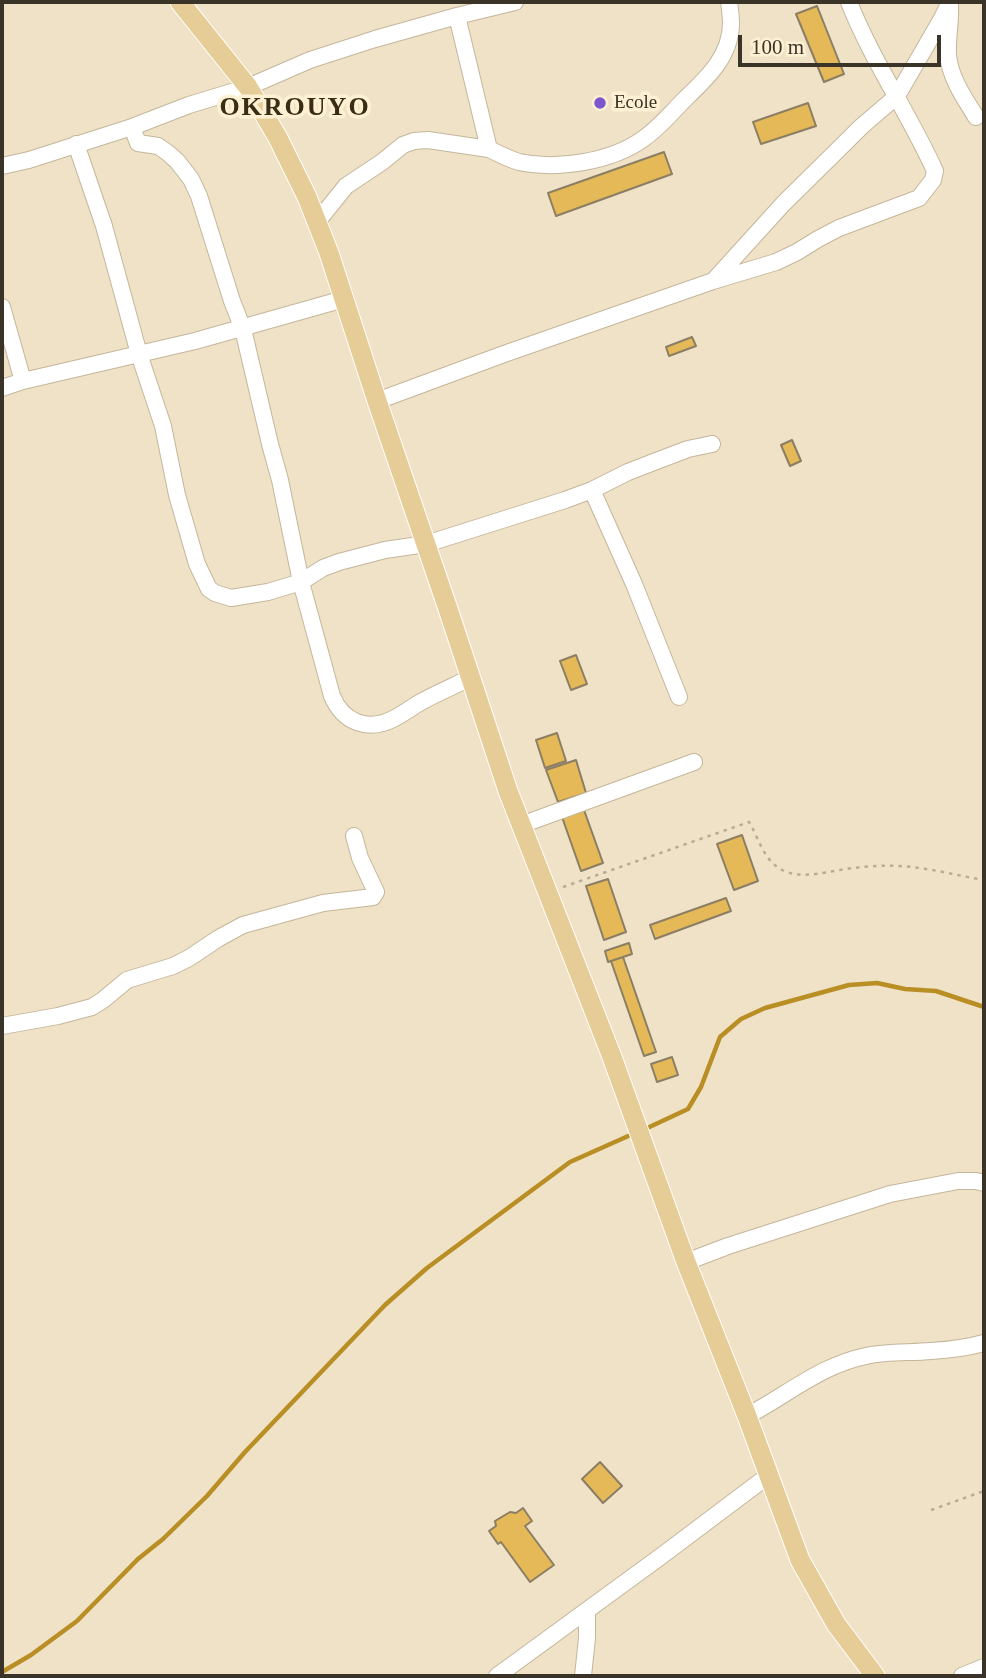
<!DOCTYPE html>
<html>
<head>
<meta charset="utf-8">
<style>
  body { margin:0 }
  #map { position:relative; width:986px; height:1678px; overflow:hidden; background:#f0e2c6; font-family:Georgia,serif }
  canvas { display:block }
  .frame { position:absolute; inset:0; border:4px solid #393328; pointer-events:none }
  .scale { position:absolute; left:738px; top:35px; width:203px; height:32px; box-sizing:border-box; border:4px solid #393328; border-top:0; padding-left:9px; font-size:21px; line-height:24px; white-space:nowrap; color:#393328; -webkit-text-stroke:5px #fef0d3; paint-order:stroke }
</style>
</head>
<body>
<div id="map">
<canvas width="986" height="1678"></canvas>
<div class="frame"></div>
<div class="scale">100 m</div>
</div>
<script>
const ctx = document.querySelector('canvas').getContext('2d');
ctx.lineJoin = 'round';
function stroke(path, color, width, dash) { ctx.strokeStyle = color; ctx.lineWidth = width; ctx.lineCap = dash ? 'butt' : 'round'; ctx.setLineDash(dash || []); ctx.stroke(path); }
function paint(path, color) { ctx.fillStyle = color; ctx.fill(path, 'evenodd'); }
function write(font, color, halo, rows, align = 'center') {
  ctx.font = font + ' Georgia,serif'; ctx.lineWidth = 7; ctx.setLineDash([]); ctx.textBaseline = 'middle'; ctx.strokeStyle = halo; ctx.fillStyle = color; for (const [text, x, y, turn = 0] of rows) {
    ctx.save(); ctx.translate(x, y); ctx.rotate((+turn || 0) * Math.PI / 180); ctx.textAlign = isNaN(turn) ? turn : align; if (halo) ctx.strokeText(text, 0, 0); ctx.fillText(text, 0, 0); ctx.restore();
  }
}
stroke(new Path2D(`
  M643,1130L688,1109L701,1087L720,1037L741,1019L765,1008L849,985L877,983L905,989L936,991L984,1007
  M2,1672L31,1655L77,1621L138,1559L163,1539L207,1496L245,1452L385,1305L427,1268L570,1162L635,1133`), '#b98e25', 4.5);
const building = new Path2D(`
  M817,6L844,74L824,82L796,14Z
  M808,103L816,126L761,144L753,122Z
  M664,152L672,174L556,216L548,193Z
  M692,337L696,346L669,356L666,347Z
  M792,440L801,461L790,466L781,445Z
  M576,655L587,684L571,690L560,661Z
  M557,733L566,761L545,768L536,740Z
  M576,760L586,793L558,802L546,770Z
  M584,810L603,863L581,871L562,817Z
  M742,835L758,881L734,890L717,844Z
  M608,879L626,932L604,940L586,886Z
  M726,898L731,911L655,939L650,925Z
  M629,943L632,954L608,962L605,951Z
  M623,957L656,1052L644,1056L611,961Z
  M672,1057L678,1075L657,1082L651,1064Z
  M600,1462L622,1486L603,1503L582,1479Z
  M523,1508L532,1521L525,1526L554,1565L530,1582L501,1542L498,1544L489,1531L496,1526L495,1521L510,1512L516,1513Z`);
paint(building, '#e5b957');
stroke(building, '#8b7e64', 2);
const minor = new Path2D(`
  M950,4C951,21 947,39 948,55C950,78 965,99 976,117
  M457,16L489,149C499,154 509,159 519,162C557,170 611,162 643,139C659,128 672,112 685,99C707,78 731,56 731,23C731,16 730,9 729,2
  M132,127L138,143L158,146L168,153L177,161L191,179L199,196L232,301L243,329L270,444L280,480L301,582L332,696C343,722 367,732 393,719C403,714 412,707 421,702C437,693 454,686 470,678
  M76,144L104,226L139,354L163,426L177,495L197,564L209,589L215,593L231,598L268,592L301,582L323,568L339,562L385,550L426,544L565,500L592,490L628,472L659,460L688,449L712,444
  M2,166L29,160L132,127L189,105L248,87L310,60L375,39L457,16L515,2
  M317,222L346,186L382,162L403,145L414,141L428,140L489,149
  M715,279L783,204L862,126L897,96L941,20L950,2
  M2,307L23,381
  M2,388L23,381L195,341L344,299
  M377,401L504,354L713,281L776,262L797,252L818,239L839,228L919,198L933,180L935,171C909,113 872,61 849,2
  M592,490L634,584L679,697
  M521,825L694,762
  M2,1026L58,1016L92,1007L103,1000L127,980L173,966L189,958L219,938L243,925L323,903L373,897L376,892L360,858L354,836
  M686,1262L728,1246L890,1194L958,1181H976L984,1183
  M747,1416C787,1395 821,1365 866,1356C887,1351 910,1353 931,1351C949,1350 966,1348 984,1343
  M497,1676L660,1557L769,1475
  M583,1676L587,1638V1611
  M962,1676L984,1667`);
const major = new Path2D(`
  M180,2L248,87L278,138L307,197L329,253L377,401L448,609L508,791L612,1057L686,1262L747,1416L800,1560L836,1624L875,1676`);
stroke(minor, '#c4b69b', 18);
stroke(major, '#fff', 21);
stroke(new Path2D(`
  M563,887L749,822C759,838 763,860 782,870C800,879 821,873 840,870C869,865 897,864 926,869C946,872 965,877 984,880
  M931,1510L984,1491`), '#b7ac95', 2.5, [3.5, 5]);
stroke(minor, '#fff', 16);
stroke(major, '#e6cd97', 19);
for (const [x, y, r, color] of [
  [600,103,7,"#7d56cf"]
]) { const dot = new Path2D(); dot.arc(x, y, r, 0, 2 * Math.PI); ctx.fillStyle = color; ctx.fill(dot); stroke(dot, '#fef0d3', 2.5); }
write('19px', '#393328', '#fef0d3', [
  ["Ecole",614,103]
], 'left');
ctx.letterSpacing = '2px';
write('bold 26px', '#382d15', '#fef0d3', [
  ["OKROUYO",295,108]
]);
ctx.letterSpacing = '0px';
</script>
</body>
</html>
